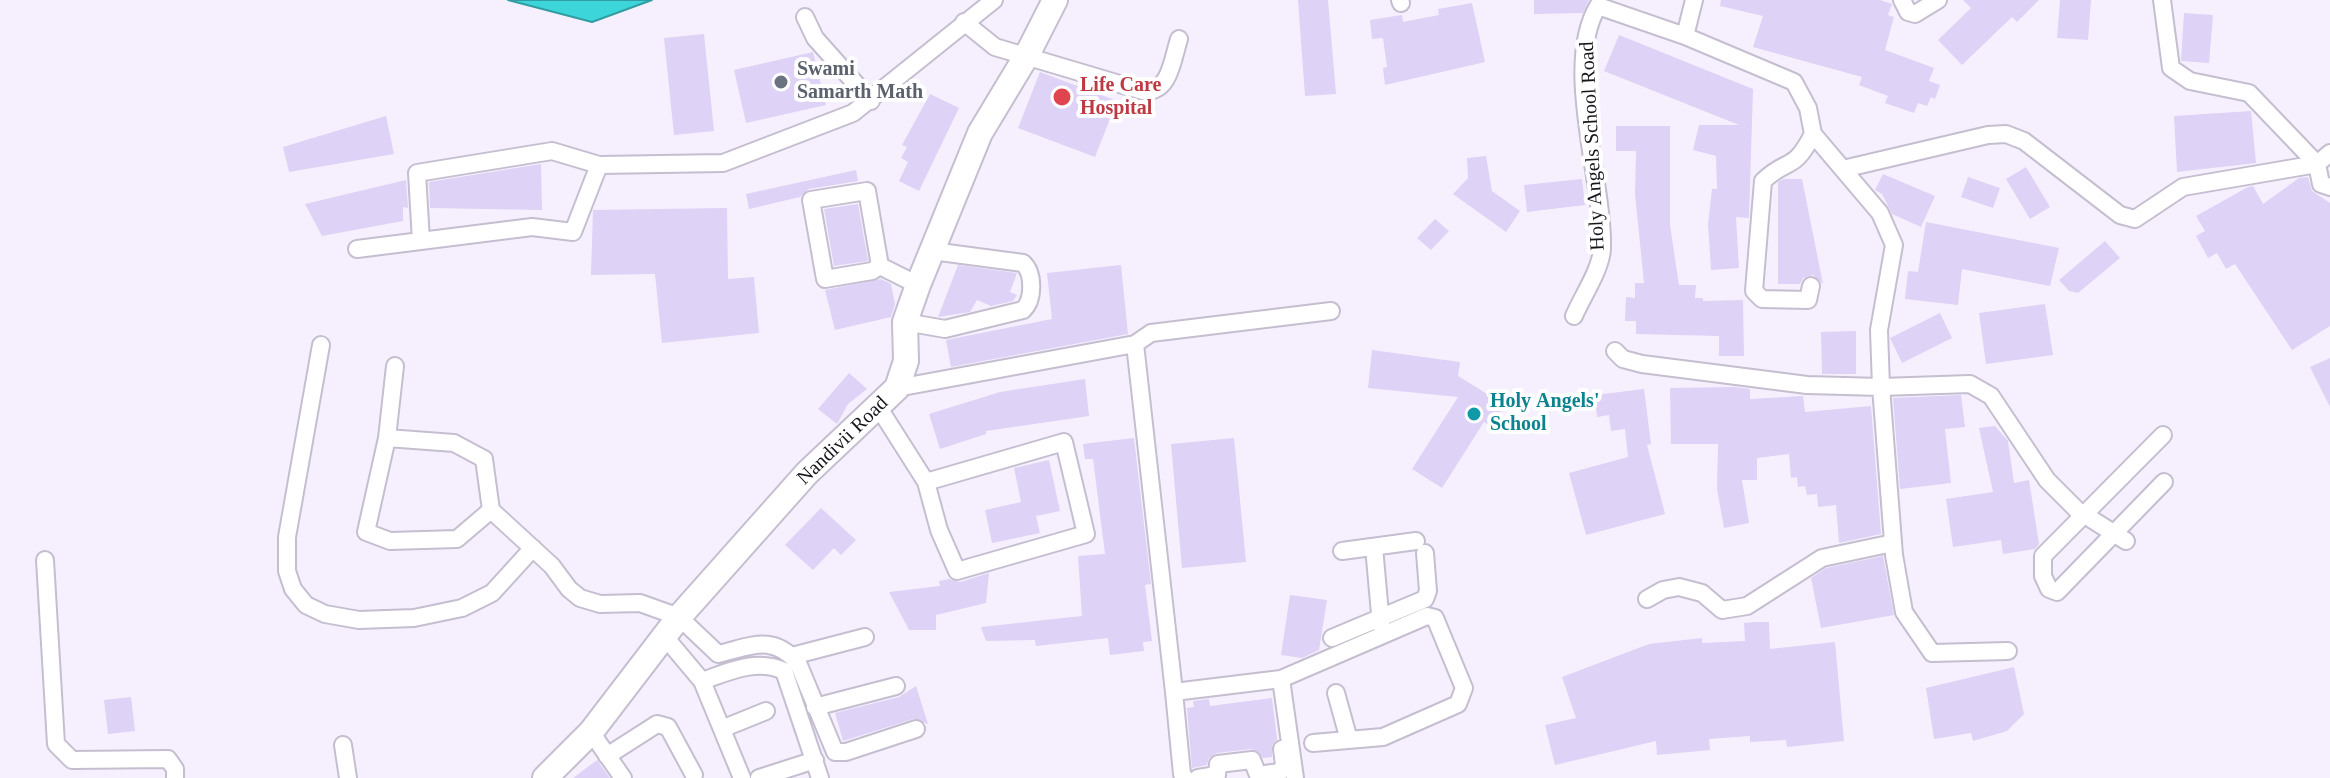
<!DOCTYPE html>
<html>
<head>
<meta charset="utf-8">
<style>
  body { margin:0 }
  canvas { display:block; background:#f6f0fe }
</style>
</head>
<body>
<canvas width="2330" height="778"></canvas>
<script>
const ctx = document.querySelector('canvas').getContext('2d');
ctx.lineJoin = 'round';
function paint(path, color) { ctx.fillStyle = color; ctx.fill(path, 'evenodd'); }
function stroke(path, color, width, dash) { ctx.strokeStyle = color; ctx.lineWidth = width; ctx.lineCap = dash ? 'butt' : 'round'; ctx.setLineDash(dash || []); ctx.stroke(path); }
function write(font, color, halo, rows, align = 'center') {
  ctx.font = font + ' "Times New Roman",serif'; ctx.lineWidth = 8; ctx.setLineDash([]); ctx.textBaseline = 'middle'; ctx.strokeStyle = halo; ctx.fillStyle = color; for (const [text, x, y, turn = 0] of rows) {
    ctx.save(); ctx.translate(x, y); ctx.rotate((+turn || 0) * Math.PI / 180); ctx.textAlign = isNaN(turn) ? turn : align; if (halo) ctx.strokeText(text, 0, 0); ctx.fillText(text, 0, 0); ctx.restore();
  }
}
const water = new Path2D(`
  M508,0H652L592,22Z`);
paint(water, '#3cd6da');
stroke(water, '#319ca1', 2);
paint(new Path2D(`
  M1298,0H1328L1336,94L1305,96Z
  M1534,0H1589L1583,13L1534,14Z
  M1721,0H1880L1892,4L1888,15L1894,17L1885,50L1934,68L1929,81L1940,85L1935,99L1931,97L1927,106L1918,103L1914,113L1885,103L1888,96L1859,85L1862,77L1753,47L1763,16L1720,6Z
  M1963,0H2039L2017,22L2012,17L1962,65L1938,40L1971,8Z
  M2060,0H2091L2088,40L2057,38Z
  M1472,3L1485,62L1385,85L1383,68L1387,67L1383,38L1372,39L1370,20L1402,15L1403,22L1439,15L1438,9Z
  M2184,13L2213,15L2209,63L2181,61Z
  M704,34L714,131L674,135L664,38Z
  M1619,35L1753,89L1749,218L1736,217L1739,268L1711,270L1708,224L1712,189H1717L1716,156L1693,150L1699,125H1739L1604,71Z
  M813,52L826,105L746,123L734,70Z
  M1040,72L1117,101L1095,157L1018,128Z
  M930,94L959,108L919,191L899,181L908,162L901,158L907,147L902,145Z
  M2251,111L2256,163L2177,172L2174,116Z
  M386,116L394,154L289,172L283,147Z
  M1616,126H1670V225L1679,285H1696L1695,298H1703V301L1743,300L1744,356H1719V336L1636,334V321H1625L1626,297L1635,298V283H1644L1635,194L1636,151H1616Z
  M1486,156L1492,191L1520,211L1506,232L1453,194L1468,178L1467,158Z
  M541,164L542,210L430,208L429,182Z
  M2026,167L2050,207L2030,219L2006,179Z
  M856,170L858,181L809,189L800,197L749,209L746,194Z
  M1883,174L1935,196L1921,227L1892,214L1882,194L1875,190Z
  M1968,177L2000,188L1993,208L1961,197Z
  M2308,177L2312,191L2330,203V326L2292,350L2235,264L2226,269L2217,253L2208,258L2196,236L2205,231L2196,216L2248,187L2253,186L2263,204L2299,178Z
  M1582,179L1585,205L1527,212L1524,185Z
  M1783,179H1802L1823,284L1813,275L1803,278L1800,284H1778V182Z
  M406,180L408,208L403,207V221L322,236L305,204Z
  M858,204L868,261L834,266L824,209Z
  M727,208L728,279L754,277L759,333L662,343L655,274L591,275L593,210Z
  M1435,219L1449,231L1431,250L1417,238Z
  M1926,222L2059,248L2050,286L1962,269L1958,305L1905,299L1908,271L1918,272Z
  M2105,241L2120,258L2078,293L2069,291L2059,280Z
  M958,265L1017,273L1010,292L1017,295L1013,301L991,306L977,300L970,312L938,317Z
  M1121,265L1128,334L951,367L946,340L1052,319L1047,273Z
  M881,279L891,284L895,304L891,317L835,330L825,290Z
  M2045,304L2053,355L1986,364L1979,313Z
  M1940,313L1952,338L1902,363L1890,338Z
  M1856,331V374H1822L1821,332Z
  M1372,350L1460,362L1458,376L1505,405L1491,427L1484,422L1442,488L1412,469L1458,397L1368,388Z
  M2330,358V407L2310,367Z
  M849,373L867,389L848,404L837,424L818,409Z
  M1085,379L1089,416L986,431V434L940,449L929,414L1000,392Z
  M1735,387L1750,389V399L1803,396L1805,412L1871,406L1881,534L1839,543L1836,505L1818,507L1817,494L1807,495L1805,486L1798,487L1797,477L1791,478L1789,454L1757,458V480H1742L1749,523L1724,528L1717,489L1718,444H1671L1670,388Z
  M1644,389L1651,444L1647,445L1665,514L1586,535L1569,473L1628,457L1625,429L1611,431L1609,415L1597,417L1595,395Z
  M1961,395L1965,427L1945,429L1951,483L1900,489L1893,398Z
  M1995,426L2008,441L2014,483L2029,480L2039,544L2035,549L2003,554L2001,540L1953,547L1946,499L1993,492L1979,428Z
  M1134,438L1151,584L1145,585L1152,641L1143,642L1144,651L1110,655L1108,638L1036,646L1035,640L986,641L981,627L1082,616L1078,556L1105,554L1093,459H1085L1083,444Z
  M1234,438L1246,562L1182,568L1171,444Z
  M1049,460L1060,511L1036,516L1040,533L992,543L985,510L1021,502L1014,468Z
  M821,508L856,540L841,555L834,548L813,570L785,545Z
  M1883,556L1894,615L1821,628L1811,578L1826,568Z
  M989,573L986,603L936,615V630H909L889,592L940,586L939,581L949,579L960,582Z
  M1290,595L1327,600L1319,650L1302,658L1281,655Z
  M1755,622H1769L1770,649L1835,642L1844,741L1787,747L1786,740L1750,742V736L1709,739L1710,750L1657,755L1656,741L1555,765L1545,725L1576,718L1562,677L1649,644L1702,638V643L1745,641L1744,623Z
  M2014,667L2024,714L2007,731L1973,741L1971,733L1934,739L1926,688Z
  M916,686L928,724L913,719L843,741L835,713L899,697Z
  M131,697L135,731L108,734L104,700Z
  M1272,698L1277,739L1272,745V757L1263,758L1252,749L1217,753L1209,758L1207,765L1192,768L1187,708L1194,707L1193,701L1209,699L1210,706Z
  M597,760L610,778H573Z`), '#ded2f6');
const street = new Path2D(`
  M1400,0L1401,3
  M1902,0L1908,12L1915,14L1938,0
  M2162,0L2171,68L2190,81L2249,93L2317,164
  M805,17L815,38L871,101
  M964,22L995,47L1143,91C1170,93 1172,61 1179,39
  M2330,153L2317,164L2321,184L2330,187
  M1843,169L1988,135L2006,134L2024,141L2120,215L2135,219L2183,187L2317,164
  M421,241L417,173L552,151L599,165L723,163L853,113L994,0
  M357,249L532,227L573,232L599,165
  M880,266L867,191L811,200L825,279L872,271L880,266L918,285
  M1811,286L1808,300L1762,299L1754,291L1763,181C1788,157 1793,173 1813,134
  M1574,316C1582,297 1601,269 1602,249C1604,181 1562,66 1598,6L1685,36L1694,0
  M905,322L945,329L1023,310C1034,300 1034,273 1023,263L932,251
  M1135,344L1151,333L1331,311
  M321,345L287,537V571L293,589L306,605L325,614L359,620L414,618L462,608L492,593L533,548
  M1615,351L1623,359L1642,364L1807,385L1881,387L1879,330L1894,245L1880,213L1813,134L1808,108L1794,82L1685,36
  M395,366L387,438L454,443L484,459L491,510L552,566L569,589L580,598L600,604L640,603L679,617L718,654C750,647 772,633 798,663L835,752H846L916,729
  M897,388L1135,344L1174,692L1281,679L1295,778
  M879,408L926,482L939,530L957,571L1086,534L1064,442L926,482
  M2163,435L2043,556V576L2049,589L2057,592L2164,482
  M387,438L366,532L390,541L457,539L491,510
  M1374,547L1381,625
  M1342,551L1416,541
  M45,560L56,744L72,760L168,759L175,769V778
  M1647,599L1663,590L1679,587L1702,593L1722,610L1747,606L1822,558L1893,543
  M665,637L702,681L742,778
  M1332,638L1425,599L1428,591L1425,553
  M2008,651L1932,653L1904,612L1894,555L1881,387L1970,384L1991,396L2047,480L2077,510L2126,541
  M792,656L865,637
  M1281,679L1427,616L1435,618L1464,688L1458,704L1383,737L1313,743
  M702,681C728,672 757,658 784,671L820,778
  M1174,692L1182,774L1185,778
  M1336,693L1349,740
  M815,707L896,686
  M724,728L766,711
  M591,732L623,778
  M343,745L348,778
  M607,756L657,724L668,727L694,775
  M759,778L815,760
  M1198,778L1217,775L1218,764L1252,760L1258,775L1280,772L1284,765L1282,749`);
const secondary = new Path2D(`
  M545,778L591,732L679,617L807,473L897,388L906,361L905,322L918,285L980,133L1027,55L1055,0`);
stroke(street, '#c5bed0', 20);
stroke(secondary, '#c5bed0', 28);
stroke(street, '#fff', 16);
stroke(secondary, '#fff', 24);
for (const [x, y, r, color] of [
  [781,82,8,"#6b7280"],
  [1062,97,10,"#e0444e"],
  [1474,414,8,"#0f9aa8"]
]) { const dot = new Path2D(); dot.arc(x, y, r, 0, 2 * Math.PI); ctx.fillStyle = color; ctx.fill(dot); stroke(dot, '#fff', 3); }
write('bold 20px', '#5b616d', '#fff', [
  ["Swami",797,70],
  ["Samarth Math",797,93]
], 'left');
write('bold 20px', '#be3a42', '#fff', [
  ["Life Care",1080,86],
  ["Hospital",1080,109]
], 'left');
write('20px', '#18161c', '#fff', [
  ["Holy Angels School Road",1593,146,-93],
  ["Nandivii Road",843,441,-44]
]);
write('bold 20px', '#0d838f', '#fff', [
  ["Holy Angels'",1490,402],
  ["School",1490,425]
], 'left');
</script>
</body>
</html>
